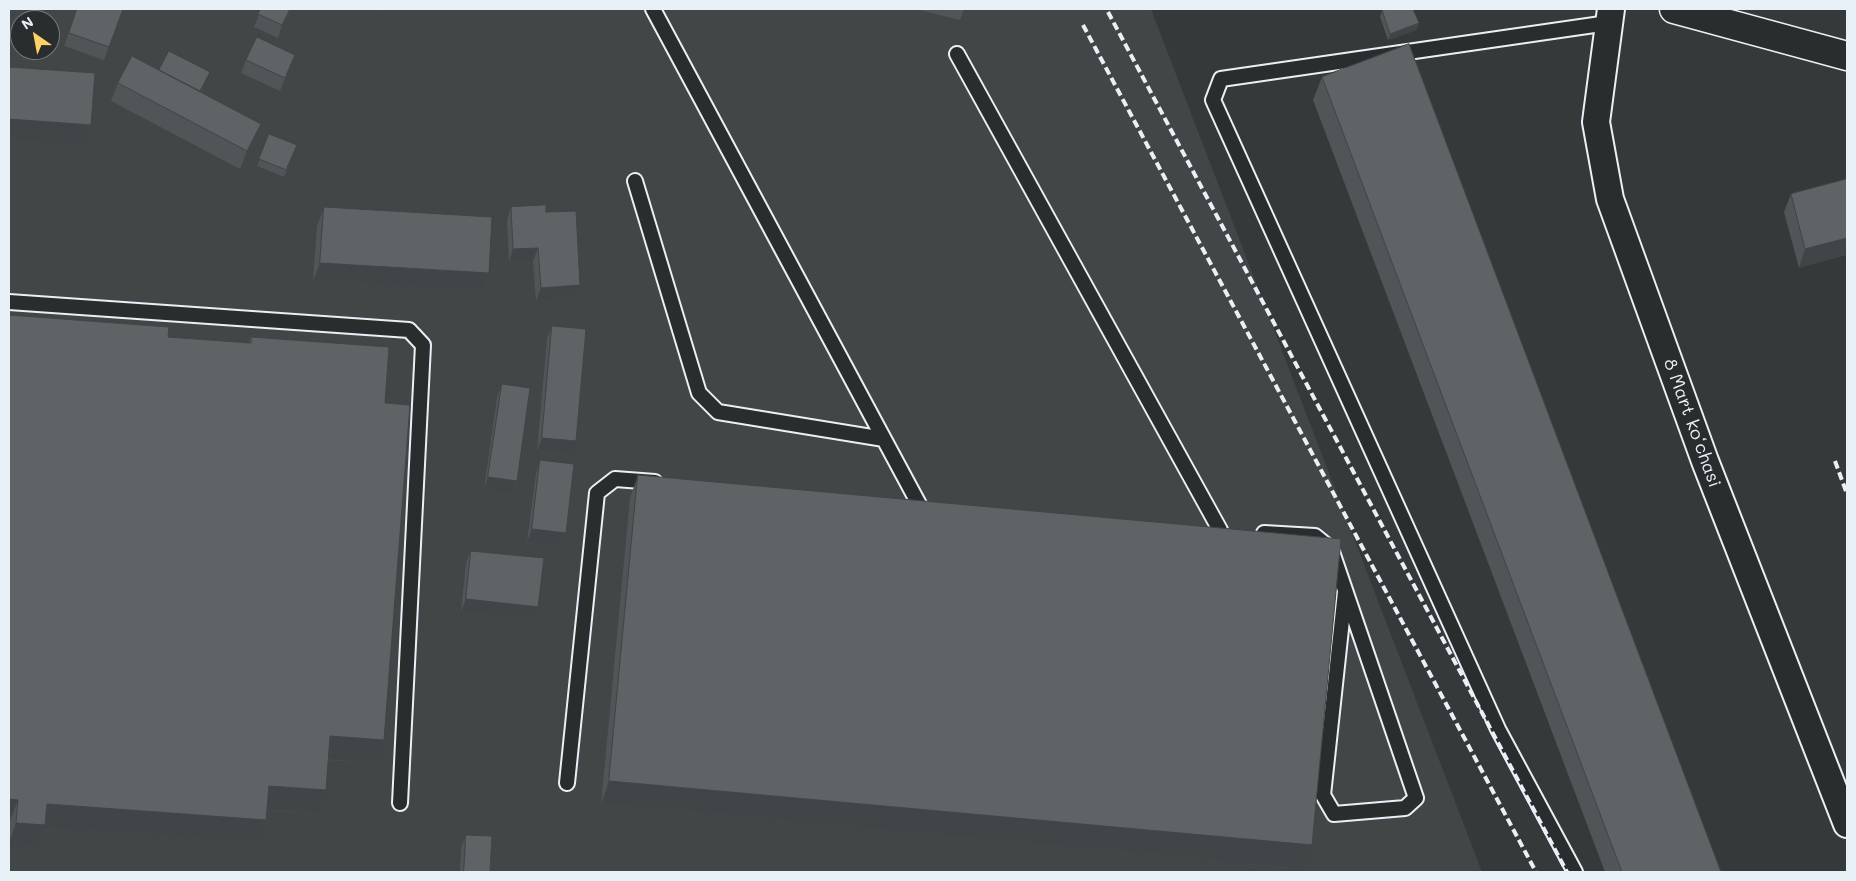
<!DOCTYPE html>
<html>
<head>
<meta charset="utf-8">
<style>
  body { margin:0 }
  #map { position:relative; width:1856px; height:881px; overflow:hidden; background:#35393a; font-family:Mali,sans-serif }
  canvas { display:block }
  .frame { position:absolute; inset:0; border:10px solid #e8f1f8; pointer-events:none }
  .north { position:absolute; left:10px; top:10px; width:50px; height:50px; box-sizing:border-box; background:#2a2d2e; border:1px solid #767b7f; border-radius:50%; rotate:327deg; font-size:14px; font-weight:700; line-height:20px; text-align:center; color:#e8f1f8 }
  .north::after { content:''; display:block; margin:auto; width:18px; height:22px; background:#ffd166; clip-path:polygon(50% 0,100% 100%,50% 72%,0 100%) }
</style>
</head>
<body>
<div id="map">
<canvas width="1856" height="881"></canvas>
<div class="frame"></div>
<div class="north">N</div>
</div>
<script>
const ctx = document.querySelector('canvas').getContext('2d');
ctx.lineJoin = 'round';
function paint(path, color) { ctx.fillStyle = color; ctx.fill(path, 'evenodd'); }
function stroke(path, color, width, dash) { ctx.strokeStyle = color; ctx.lineWidth = width; ctx.lineCap = dash ? 'butt' : 'round'; ctx.setLineDash(dash || []); ctx.stroke(path); }
function write(font, color, halo, rows, align = 'center') {
  ctx.font = font + ' Mali,sans-serif'; ctx.lineWidth = 5; ctx.setLineDash([]); ctx.textBaseline = 'middle'; ctx.strokeStyle = halo; ctx.fillStyle = color; for (const [text, x, y, turn = 0] of rows) {
    ctx.save(); ctx.translate(x, y); ctx.rotate((+turn || 0) * Math.PI / 180); ctx.textAlign = isNaN(turn) ? turn : align; if (halo) ctx.strokeText(text, 0, 0); ctx.fillText(text, 0, 0); ctx.restore();
  }
}
paint(new Path2D(`
  M9,9H1151L1482,872H9ZM20,20H50V50H20Z`), '#424647');
const service = new Path2D(`
  M653,9L921,508
  M957,54L1220,530
  M635,181L699,393L718,412L884,439
  M9,302L409,330L423,345L400,803
  M1264,533L1315,536L1331,549L1416,798L1405,808L1334,814L1323,795L1345,592
  M567,783L597,493L615,479L655,482
  M1575,872L1498,729L1213,100L1221,79L1608,23`);
const minor = new Path2D(`
  M1611,9L1596,122L1610,199L1705,461L1847,824`);
const secondary = new Path2D(`
  M1674,9L1847,56`);
stroke(service, '#e8f1f8', 18);
stroke(minor, '#e8f1f8', 30);
stroke(secondary, '#e8f1f8', 31);
stroke(service, '#2a2d2e', 14);
stroke(minor, '#2a2d2e', 26);
stroke(secondary, '#2a2d2e', 28);
stroke(new Path2D(`
  M1108,12L1567,872
  M1083,25L1536,872
  M1835,461L1847,494`), '#e8f1f8', 4, [8, 4]);
paint(new Path2D(`
  M77,9H123L104,60L64,46Z
  M261,9H291L278,38L254,27Z
  M374,9H380L379,11Z
  M915,9H964L960,20Z
  M1382,10L1419,23L1416,30L1388,40L1380,17Z
  M295,55L291,68L280,91L241,73L246,60Z
  M1322,77L1721,872H1605L1313,100Z
  M118,83L205,85L202,92L254,142L240,169L111,101Z
  M269,134L297,145L284,177L257,166Z
  M1847,179L1799,268L1784,212L1791,194Z
  M324,207L489,273L482,292L313,281L317,226Z
  M511,207L546,212L580,285L575,298L536,301L533,261L509,262L507,220Z
  M9,315L168,337L249,343L251,337L385,403L376,763L328,760L318,813L267,810L258,843L44,828L36,848L9,846Z
  M552,326L572,454L537,451L547,339Z
  M502,384L517,481L512,494L484,490L497,397Z
  M540,460L566,533L561,546L527,542L536,473Z
  M638,475L1303,869L601,804L630,498Z
  M471,551L533,620L461,612L466,563Z
  M466,835L490,872H460L461,848Z`), '#525557');
paint(new Path2D(`
  M290,9H291L278,38L282,25Z
  M1419,23L1416,30L1388,40L1390,34Z
  M295,55L291,68L280,91L285,78Z
  M210,72L205,85L193,109L197,96Z
  M9,119L91,125L84,143L9,138Z
  M261,124L254,142L240,169L247,151Z
  M1847,238V255L1799,268L1805,249Z
  M538,248L533,261L509,262L513,249Z
  M320,263L489,273L482,292L313,281Z
  M580,285L575,298L536,301L541,288Z
  M542,438L576,441L572,454L537,451Z
  M488,477L517,481L512,494L484,490Z
  M532,529L566,533L561,546L527,542Z
  M466,599L538,607L533,620L461,612Z
  M330,736L384,740L376,763L322,759Z
  M609,781L1312,845L1303,869L601,804Z
  M269,786L326,790L318,813L260,809Z
  M9,799L18,800L9,823Z
  M47,804L266,820L258,843L44,828L36,848L9,846V843L16,823Z`), '#424547');
const building = new Path2D(`
  M77,9H123L109,47L69,33Z
  M261,9H290L282,25L258,14Z
  M1387,9H1413L1419,23L1390,34L1382,10Z
  M257,37L295,55L285,78L246,60Z
  M1409,44L1721,872H1622L1322,77Z
  M169,51L210,72L200,91L159,70Z
  M132,56L261,124L247,151L118,83Z
  M9,67L95,73L91,125L9,119Z
  M269,134L297,145L286,170L259,159Z
  M1847,179V238L1805,249L1791,194Z
  M546,205V212L576,211L580,285L541,288L538,248L513,249L511,207Z
  M324,207L492,217L489,273L320,263Z
  M9,315L169,327L168,337L251,343V337L389,347L385,403L410,405L384,740L330,736L326,790L269,786L266,820L47,804L45,825L16,823L18,800L9,799Z
  M552,326L586,329L576,441L542,438Z
  M502,384L530,388L517,481L488,477Z
  M540,460L574,464L566,533L532,529Z
  M638,475L1341,539L1312,845L609,781Z
  M471,551L544,558L538,607L466,599Z
  M466,835L492,836L490,872H464Z`);
paint(building, '#5f6365');
stroke(building, '#424547', 1);
write('18px', '#e8f1f8', '#2a2d2e', [
  ["8 Mart koʻchasi",1692,423,70]
]);
</script>
</body>
</html>
